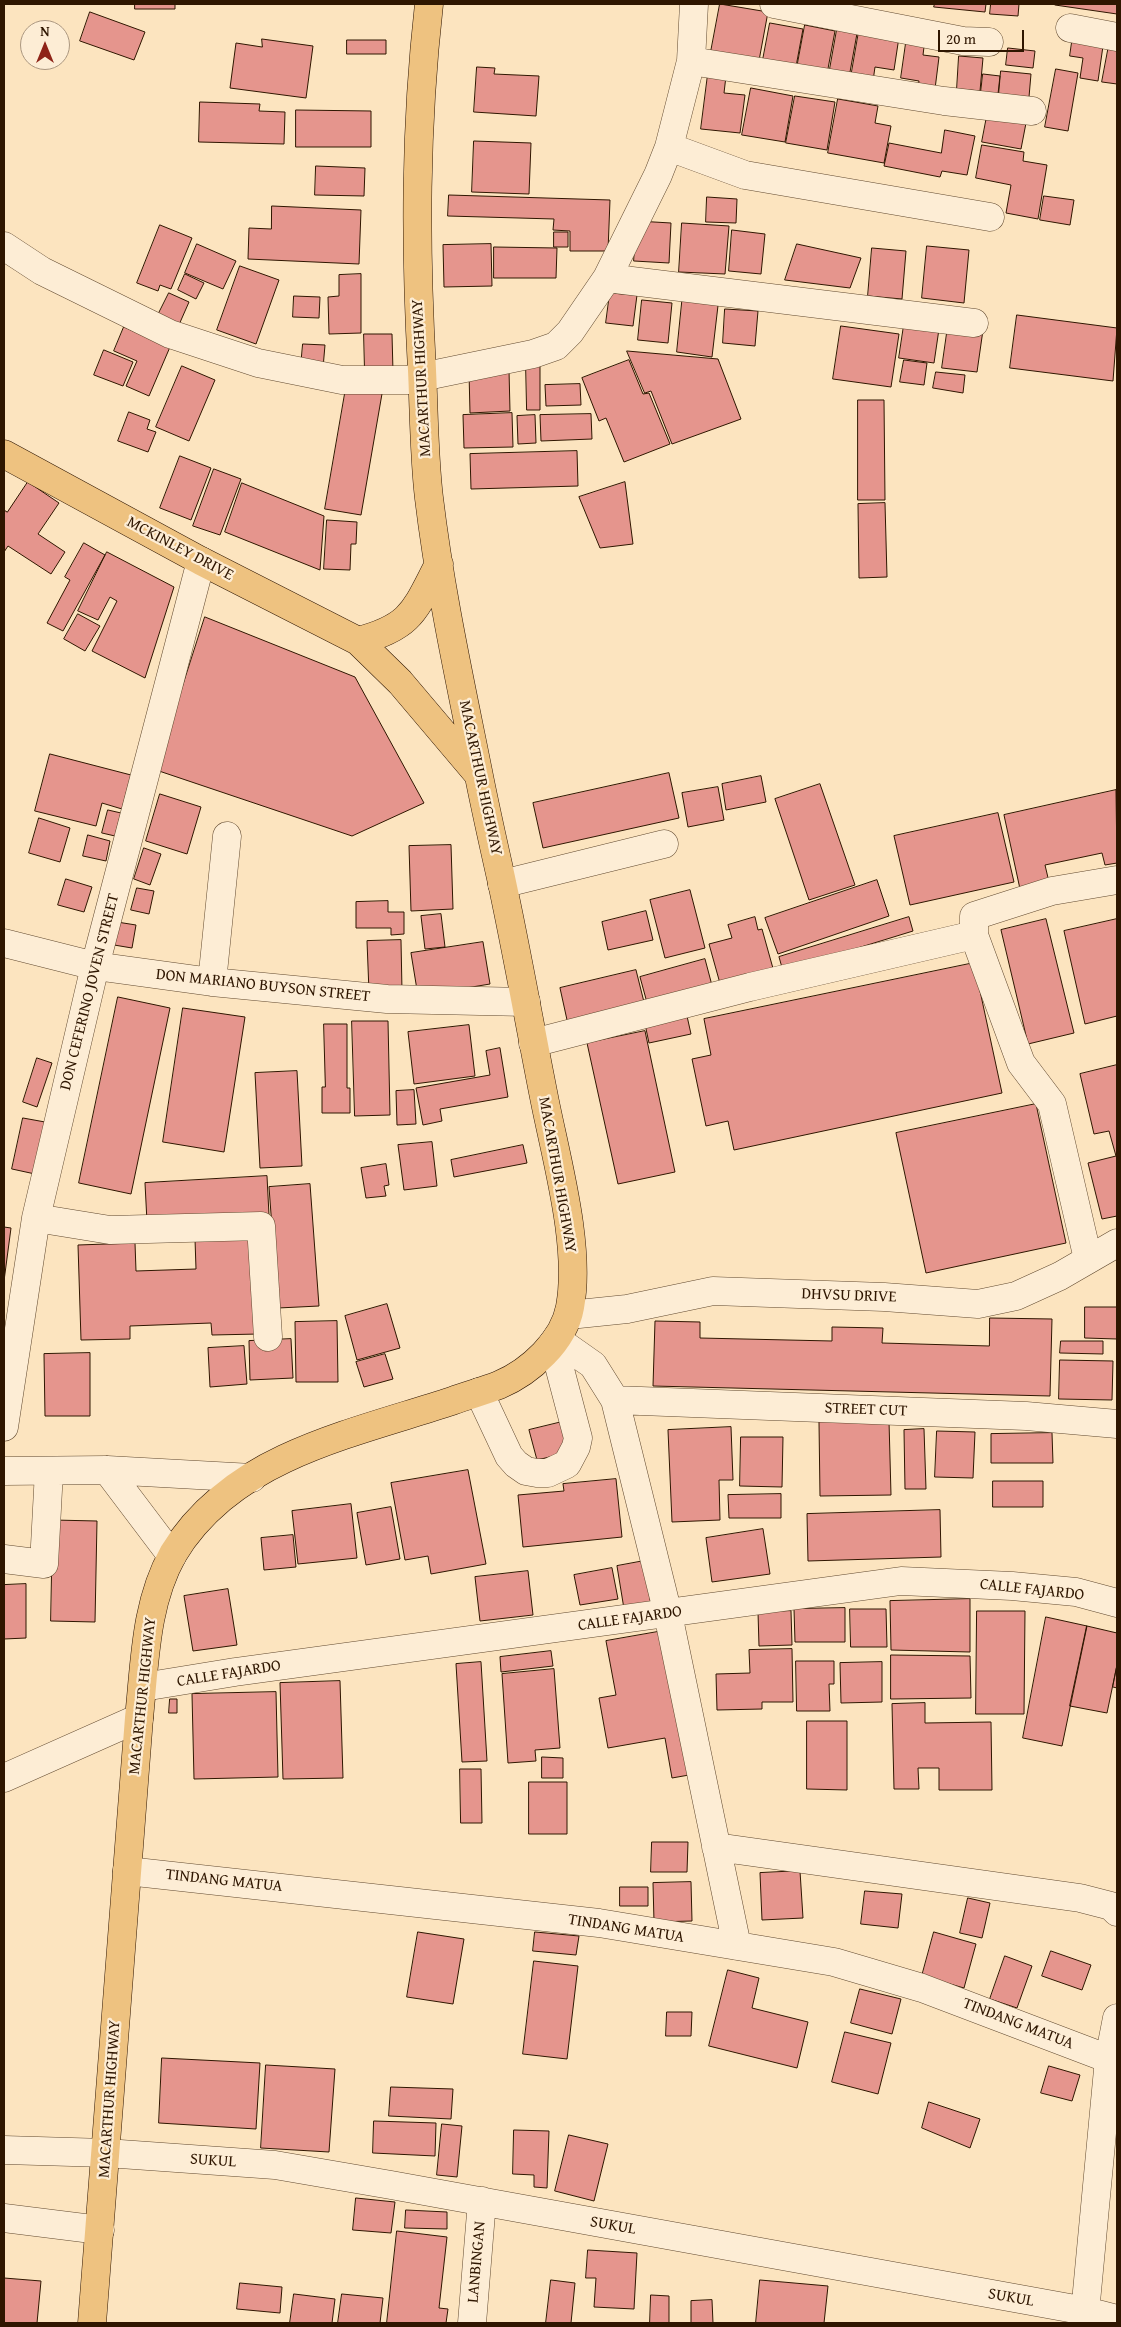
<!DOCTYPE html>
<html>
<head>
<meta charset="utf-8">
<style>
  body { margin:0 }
  #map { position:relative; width:1121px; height:2327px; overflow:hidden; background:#fce4bf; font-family:"Gentium Book Plus",serif }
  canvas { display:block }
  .frame { position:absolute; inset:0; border:5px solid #2f1600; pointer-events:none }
  .north { position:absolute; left:20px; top:20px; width:50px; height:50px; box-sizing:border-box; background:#fdedd5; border:1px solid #ab9780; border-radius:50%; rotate:0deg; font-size:14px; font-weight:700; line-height:20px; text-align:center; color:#2f1600 }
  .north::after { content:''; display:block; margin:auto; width:18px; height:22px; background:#8f2418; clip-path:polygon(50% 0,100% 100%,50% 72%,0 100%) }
  .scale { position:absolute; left:938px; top:30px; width:86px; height:22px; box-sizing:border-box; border:2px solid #2f1600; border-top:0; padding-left:6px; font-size:15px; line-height:18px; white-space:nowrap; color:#2f1600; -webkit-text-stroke:4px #fdedd5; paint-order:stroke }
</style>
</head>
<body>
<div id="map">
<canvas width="1121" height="2327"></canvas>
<div class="frame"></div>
<div class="north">N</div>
<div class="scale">20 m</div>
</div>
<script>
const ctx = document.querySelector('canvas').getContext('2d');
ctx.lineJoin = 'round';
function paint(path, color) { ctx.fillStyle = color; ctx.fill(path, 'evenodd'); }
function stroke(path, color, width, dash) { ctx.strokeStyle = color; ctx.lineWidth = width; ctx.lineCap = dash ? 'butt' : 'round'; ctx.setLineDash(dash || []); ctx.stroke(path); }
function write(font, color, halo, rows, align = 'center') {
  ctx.font = font + ' "Gentium Book Plus",serif'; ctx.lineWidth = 4.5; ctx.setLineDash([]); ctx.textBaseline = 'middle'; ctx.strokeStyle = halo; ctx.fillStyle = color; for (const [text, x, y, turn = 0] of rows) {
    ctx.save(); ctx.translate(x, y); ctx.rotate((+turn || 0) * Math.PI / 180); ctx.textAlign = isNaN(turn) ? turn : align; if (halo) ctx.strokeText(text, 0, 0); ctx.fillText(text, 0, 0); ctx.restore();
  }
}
const building = new Path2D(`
  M135,4H175V9H135Z
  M720,4L768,12L758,66L710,57Z
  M935,4H986L985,12L934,7Z
  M991,4H1019L1018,16L990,14Z
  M1055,4H1117V14L1055,5Z
  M90,12L145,32L134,60L80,41Z
  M770,23L803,29L795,72L762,65Z
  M838,24L858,28L848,83L828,80Z
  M805,25L835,31L827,74L797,68Z
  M859,31L899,37L894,70L875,67L873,81L851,77Z
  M907,36L925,39L923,55L939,57L935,89L918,86L919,81L901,78Z
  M262,39L313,46L306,98L230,88L236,43L262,47Z
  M347,40H386V54H347Z
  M1072,42L1103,46L1098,81L1080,78L1083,58L1070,56Z
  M1109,45L1117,47V84L1102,82Z
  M1008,48L1035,51L1033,68L1006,65Z
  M959,56L983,58L980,91L957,89Z
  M477,67L495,68L494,74L539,76L536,116L474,112Z
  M1056,69L1078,73L1068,131L1045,127Z
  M1001,71L1031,74L1029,97L999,94Z
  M708,74L726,76L724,93L745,95L740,133L701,129Z
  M983,74L1000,76L998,94L981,92Z
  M751,88L793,96L785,142L742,135Z
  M795,96L835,102L827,150L786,143Z
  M838,99L878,106L875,123L891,126L884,163L828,153Z
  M200,102L260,104L259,111L285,112L284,144L199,142Z
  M296,110L371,111V147H296Z
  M987,116L1026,123L1021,149L982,142Z
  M945,130L975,136L967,175L942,171L940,177L884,166L889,143L941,153Z
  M474,141L531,143L529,194L472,192Z
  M982,145L1024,152L1023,161L1047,165L1038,219L1006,213L1011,185L976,178Z
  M316,166L365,168L364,196L315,195Z
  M449,195L610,200L608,251H570V231L553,230L554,219L448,216Z
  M1044,196L1074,200L1070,225L1040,220Z
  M707,197L737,199L736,223L706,222Z
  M272,206L361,210L359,264L248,259L249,228L271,229Z
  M637,221L671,223L669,263L634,261Z
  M682,223L729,226L725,274L679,272Z
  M160,225L192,238L171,289L160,285L158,291L137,283Z
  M732,230L765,234L761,274L729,271Z
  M554,232H568V247H554Z
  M197,244L236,261L223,289L185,273Z
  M491,244L492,286L444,287L443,245Z
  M797,244L861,258L850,288L785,280Z
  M927,246L969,250L964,303L922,298Z
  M494,247L557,248L556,278H494Z
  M872,248L906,251L902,299L868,296Z
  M240,266L279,280L256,344L217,330Z
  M185,274L204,283L196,299L178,290Z
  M361,274V333L329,334L328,297L339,296V275Z
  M169,293L189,302L178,327L157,317Z
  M610,293L637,295L633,326L606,323Z
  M683,293L719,297L712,357L677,352Z
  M294,296L320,297L319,318L293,317Z
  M642,300L672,303L668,343L638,340Z
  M725,309L758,311L755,346L723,343Z
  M1017,315L1117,328L1113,381L1010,368Z
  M904,325L939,329L934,363L899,358Z
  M841,326L899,334L891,387L833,379Z
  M948,326L983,330L977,372L942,368Z
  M124,327L170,347L149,396L126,386L137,361L114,351Z
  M364,334H392L393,372L365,373Z
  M303,344L325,345L323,368L301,366Z
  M104,350L133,362L123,386L94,375Z
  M627,351L718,359L741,419L672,444L651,391L645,393Z
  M629,360L643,394L649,393L670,444L624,462L606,418L599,421L582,378Z
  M904,360L927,363L924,385L900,382Z
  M526,365H540V410H527Z
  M182,366L215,380L189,441L156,427Z
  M509,370L510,411L470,413L469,372Z
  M936,372L965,375L963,393L933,388Z
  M347,382L383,388L361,515L325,509Z
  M580,384L581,405L546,406L545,385Z
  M858,400H884L885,500H858Z
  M129,412L150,420L147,429L156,432L148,452L118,441Z
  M512,413L513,447L464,448L463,415Z
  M591,414L592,439L541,441L540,415Z
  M535,415L536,443L518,444L517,416Z
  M577,451L578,486L471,489L470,454Z
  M180,456L211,468L191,520L160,508Z
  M214,469L241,479L220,535L193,526Z
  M28,482L59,503L38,534L65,552L51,574L8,546L4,552V510L7,512Z
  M625,482L633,544L600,548L579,497Z
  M242,483L324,516L320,570L225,532Z
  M885,503L887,577L859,578L858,504Z
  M327,520L357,522L356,544H351L350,570L324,569Z
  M84,543L105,555L63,631L47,623L70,580L65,577Z
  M107,552L174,587L145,678L92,651L117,601L110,597L98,620L78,611Z
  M78,614L100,626L85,651L64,639Z
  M205,617L355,677L424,803L352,836L156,770Z
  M50,754L131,775L122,809L102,803L96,826L35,811Z
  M669,773L679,818L543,848L533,803Z
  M761,776L766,802L726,810L722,784Z
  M820,784L855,885L809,900L775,799Z
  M718,787L724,820L688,827L682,793Z
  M1116,790L1117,863L1105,865L1102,853L1045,865L1049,882L1020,889L1004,815Z
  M160,794L201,807L187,854L146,841Z
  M108,810L121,813L115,836L102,833Z
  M998,813L1014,882L910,905L894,836Z
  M39,818L70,828L60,862L29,853Z
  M88,835L110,841L106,861L83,856Z
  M451,845L453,909L411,911L409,846Z
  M144,848L161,854L150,885L134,879Z
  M66,879L92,887L84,912L58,905Z
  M877,880L889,916L778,954L765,918Z
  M137,888L154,891L149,914L131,910Z
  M690,890L705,948L665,958L650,900Z
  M388,901V912H404V934L391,935V928H356V902Z
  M646,911L653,940L608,950L602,922Z
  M441,914L445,947L425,949L421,916Z
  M755,917L758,930L762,929L774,972L721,987L709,944L732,938L728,925Z
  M909,917L913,931L783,971L779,957Z
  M1046,919L1074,1033L1028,1044L1001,930Z
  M1117,919V1016L1085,1024L1064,931Z
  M117,922L136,925L132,948L114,945Z
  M401,940L402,991L369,992L367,941Z
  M483,942L490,984L418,996L411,953Z
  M705,959L714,993L649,1010L640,977Z
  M974,963L1002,1093L734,1150L728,1121L706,1126L692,1059L711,1055L704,1019Z
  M636,970L646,1010L569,1029L560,988Z
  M118,997L170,1008L131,1194L79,1183Z
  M183,1008L245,1017L224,1152L163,1142Z
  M687,1016L691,1034L649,1043L645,1024Z
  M352,1021H388L390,1115L355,1116Z
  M324,1024H347V1088H350V1113H322V1087H325Z
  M469,1025L475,1076L414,1084L408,1032Z
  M645,1031L675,1172L618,1184L587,1043Z
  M500,1048L508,1097L440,1109L442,1121L423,1125L416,1088L490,1075L486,1051Z
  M37,1058L52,1063L37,1107L23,1102Z
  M1117,1065V1216L1102,1219L1088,1163L1116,1156L1109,1131L1094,1134L1080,1074Z
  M297,1071L302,1166L260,1168L255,1073Z
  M414,1090L416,1124L397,1125L396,1091Z
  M1036,1104L1066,1243L926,1273L896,1133Z
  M23,1118L45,1122L35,1174L12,1169Z
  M432,1142L437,1186L404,1190L398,1145Z
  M523,1145L527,1163L454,1177L451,1160Z
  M386,1164L389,1185L384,1186L386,1196L366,1198L361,1168Z
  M267,1176L269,1215L147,1222L145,1183Z
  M310,1184L319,1306L278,1308L269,1187Z
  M4,1227L11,1228L4,1281Z
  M256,1237L259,1334L212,1335L211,1323L130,1326V1339L81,1340L78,1245L135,1243L136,1271L196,1269L195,1239Z
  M387,1304L400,1348L357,1360L345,1316Z
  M1085,1307H1117V1339L1085,1338Z
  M990,1318L1052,1319L1050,1396L653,1386L655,1321L700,1322V1338L832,1341V1327L883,1328L882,1343L989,1346Z
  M337,1321L338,1382H296L295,1322Z
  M291,1339L293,1378L250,1380L249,1341Z
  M1061,1341H1103V1354L1060,1353Z
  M244,1346L247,1384L210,1387L208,1348Z
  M90,1353V1416H45L44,1354Z
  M385,1354L393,1379L364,1387L356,1362Z
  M1060,1360L1113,1361L1112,1400L1059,1399Z
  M889,1421L891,1495L820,1496L819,1422Z
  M562,1422L570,1452L537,1460L529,1430Z
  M731,1427L733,1480H719L720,1520L672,1522L668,1430Z
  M924,1429L926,1489H905L904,1430Z
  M937,1431L975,1432L973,1478L935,1477Z
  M1052,1433L1053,1463H991V1434Z
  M741,1437H783L782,1487L740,1486Z
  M468,1470L486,1564L431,1574L428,1556L405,1560L391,1483Z
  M616,1479L622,1537L523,1547L518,1495L564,1491L563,1484Z
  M993,1481H1043V1507H993Z
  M781,1494V1518H729L728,1495Z
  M351,1504L357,1558L298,1564L292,1511Z
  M391,1507L400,1559L366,1565L357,1513Z
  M940,1510L941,1557L808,1561L807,1514Z
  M53,1520L97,1521L95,1622L51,1621Z
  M763,1529L770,1574L712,1582L706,1538Z
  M293,1535L296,1567L264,1570L261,1538Z
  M644,1561L652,1611L625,1615L617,1566Z
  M612,1568L618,1599L580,1605L574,1575Z
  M528,1571L533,1615L480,1621L475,1577Z
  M26,1584V1638L4,1639V1585Z
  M228,1589L237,1645L193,1651L184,1596Z
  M970,1599V1652L891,1650L890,1601Z
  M845,1608V1642H795L794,1609Z
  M850,1609H886L887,1647H851Z
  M791,1611L792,1645L759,1646L758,1612Z
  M977,1611H1025L1024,1714H976Z
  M1046,1617L1087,1626L1062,1746L1023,1738Z
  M1087,1626L1117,1633V1665L1107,1713L1070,1706Z
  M663,1631L689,1775L672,1778L665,1738L608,1748L599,1698L616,1695L606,1641Z
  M792,1649L793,1702H762V1709L717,1710L716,1674L750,1673L749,1650Z
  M551,1651L553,1666L501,1672L500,1657Z
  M891,1655L970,1656L971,1698L891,1699Z
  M796,1661H834V1684H829L830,1711H797Z
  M481,1662L487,1761L462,1762L456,1664Z
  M882,1662V1702L841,1703L840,1663Z
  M1117,1665V1688L1113,1687Z
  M554,1669L560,1748L535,1750L536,1761L508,1763L502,1674Z
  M340,1681L343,1778L283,1779L280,1683Z
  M276,1692L278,1777L194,1779L192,1694Z
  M170,1699H177V1713H169Z
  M925,1703V1723L991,1722L992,1790H939V1768H918L919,1789H894L892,1704Z
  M807,1721H847V1790L807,1789Z
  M542,1757L563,1758V1778H542Z
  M460,1769H481L482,1823H461Z
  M529,1782H567V1834H529Z
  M652,1842H688L687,1872H651Z
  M800,1871L803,1918L762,1920L760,1873Z
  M691,1882L692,1921L654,1922L653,1883Z
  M620,1887H648V1906H620Z
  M865,1891L902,1894L898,1928L861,1924Z
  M968,1898L990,1903L982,1938L960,1933Z
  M418,1932L464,1939L453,2004L407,1997Z
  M535,1932L579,1936L576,1955L533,1951Z
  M934,1932L976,1944L964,1988L922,1976Z
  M1051,1951L1091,1965L1082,1990L1042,1976Z
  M1005,1956L1032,1966L1017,2008L990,1999Z
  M534,1961L578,1966L567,2059L523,2054Z
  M728,1970L759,1978L752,2008L808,2022L797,2068L709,2046Z
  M860,1989L901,1999L892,2034L851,2023Z
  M667,2012H692L691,2036H666Z
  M845,2032L891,2043L878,2094L832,2082Z
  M162,2058L260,2063L256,2129L159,2123Z
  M266,2065L335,2069L329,2152L261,2148Z
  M1049,2066L1080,2075L1072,2101L1041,2093Z
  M391,2087L453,2089L451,2119L389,2116Z
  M929,2102L980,2119L970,2148L922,2128Z
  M374,2121L436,2123L435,2156L373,2153Z
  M442,2124L462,2126L457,2177L437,2175Z
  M514,2130L549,2131L547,2188L534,2187V2175L513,2174Z
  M569,2135L608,2144L594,2201L555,2191Z
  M356,2198L395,2202L391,2233L353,2230Z
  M406,2210L447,2212V2229L405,2228Z
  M397,2231L447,2237L439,2308L448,2309L446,2323H387Z
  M588,2250L637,2253L634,2309L594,2307L596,2278H586Z
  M4,2278L41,2281L37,2323H4Z
  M551,2280L575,2283L571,2323H546Z
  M760,2280L828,2286L824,2323H756Z
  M240,2283L282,2287L280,2313L237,2309Z
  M294,2294L335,2299L332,2323H290Z
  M342,2294L383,2298L380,2323H338Z
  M651,2295L669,2296V2323H650Z
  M712,2300L713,2323H691V2301Z`);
paint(building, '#e5958d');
stroke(building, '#2f1600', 1);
const minor = new Path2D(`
  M774,4L963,41L989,42
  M1070,28L1117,37
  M691,61L944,101L1032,111
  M669,147L745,175L990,217
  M4,246L42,271L170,334L258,363L342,380H407L533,354L556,346L570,332L607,278L658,175L669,147L691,61L694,4
  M607,278L974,323
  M502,884L664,844
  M4,943L95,966L212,982L387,999L526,1002
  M212,982L227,836
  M533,1043L750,987L974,935
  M36,1218L110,1230L261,1226L268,1337
  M1088,1259L1052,1104L1021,1063L974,935V916L1052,891L1117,880
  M569,1315L627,1309L713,1291L884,1297L978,1304L1016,1296L1060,1276L1117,1243
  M556,1339L593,1365L615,1400L668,1614L737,1946
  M479,1392L509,1456L516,1464L526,1471L537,1473H548L567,1464L576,1447L578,1438L553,1343
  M615,1400L1026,1416L1117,1424
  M4,1427L36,1218L95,966L201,561
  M107,1470L172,1556
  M4,1471L107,1470L252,1478
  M4,1559L44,1564L49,1471
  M143,1687L235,1672L901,1581L1012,1586L1076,1592L1117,1603
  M4,1778L139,1718
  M716,1847L1080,1898L1111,1906L1117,1912
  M127,1871L599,1923L834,1962L922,1988L1109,2059
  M4,2150L106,2153L275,2165L391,2185L1086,2311L1117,2319
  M4,2218L100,2230
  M472,2323L482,2201
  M1084,2323L1109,2059L1117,2018`);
const major = new Path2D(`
  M4,454L201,561L358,641L400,682L477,773
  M358,641C412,627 415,610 439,564
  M92,2323L139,1718C145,1662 145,1604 173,1554C198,1512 239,1480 284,1459C337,1434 397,1419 452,1401C468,1395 484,1391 499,1385C530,1372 564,1341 570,1307C581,1247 557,1162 545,1102C530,1027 517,952 501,878C493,842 485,807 478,771C460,681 440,590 429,498C424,456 424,412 422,370C415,245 415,128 429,4`);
stroke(minor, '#624a30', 29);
stroke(major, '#2f1600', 29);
stroke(minor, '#fdedd5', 28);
stroke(major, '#eec280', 28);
write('16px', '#2f1600', '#fdedd5', [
  ["MACARTHUR HIGHWAY",422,378,-93],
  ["MCKINLEY DRIVE",180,549,28],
  ["MACARTHUR HIGHWAY",480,778,78],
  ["DON MARIANO BUYSON STREET",263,986,6],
  ["DON CEFERINO JOVEN STREET",90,992,-76],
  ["MACARTHUR HIGHWAY",557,1175,80],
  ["DHVSU DRIVE",849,1296,2],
  ["STREET CUT",866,1410,2],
  ["CALLE FAJARDO",1032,1590,6],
  ["CALLE FAJARDO",630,1619,-8],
  ["CALLE FAJARDO",229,1674,-9],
  ["MACARTHUR HIGHWAY",143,1696,-84],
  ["TINDANG MATUA",224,1881,6],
  ["TINDANG MATUA",626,1929,9],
  ["TINDANG MATUA",1018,2024,21],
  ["MACARTHUR HIGHWAY",110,2099,-86],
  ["SUKUL",213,2161,4],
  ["SUKUL",613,2226,10],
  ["LANBINGAN",477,2262,-85],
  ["SUKUL",1011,2298,10]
]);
</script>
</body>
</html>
